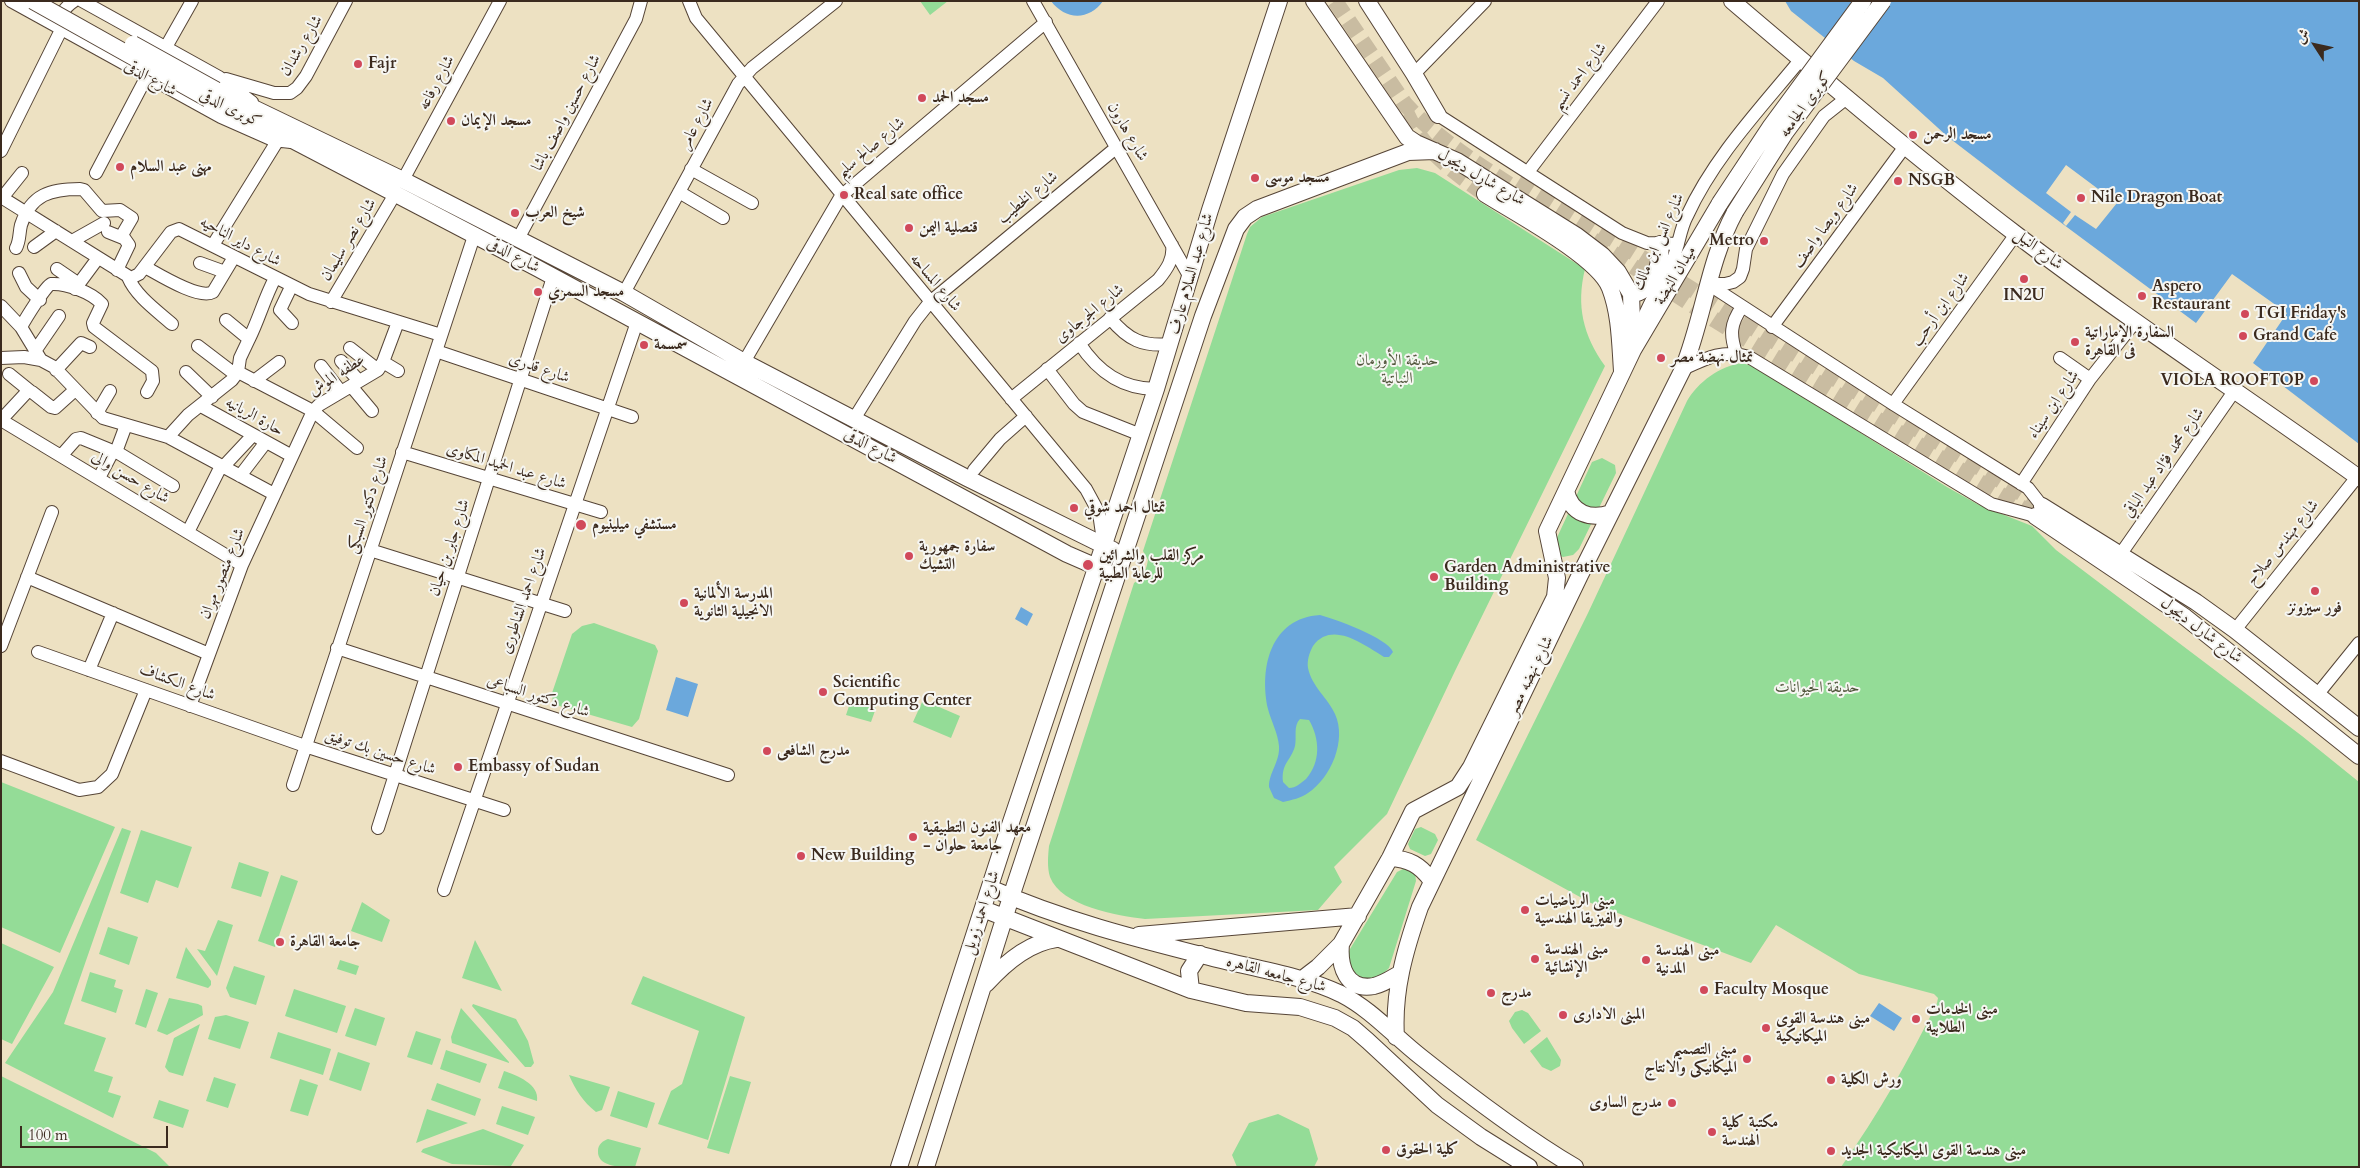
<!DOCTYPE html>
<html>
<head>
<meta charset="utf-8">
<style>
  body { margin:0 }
  #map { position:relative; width:2360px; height:1168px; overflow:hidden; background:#ede1c2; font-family:Cardo,Amiri,serif }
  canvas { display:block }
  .frame { position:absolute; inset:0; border:2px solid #3b2a1e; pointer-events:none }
  .north { position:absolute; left:2290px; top:20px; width:50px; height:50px; -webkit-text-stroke:4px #f6f6f2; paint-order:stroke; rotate:305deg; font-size:14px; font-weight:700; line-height:20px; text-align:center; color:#3b2a1e }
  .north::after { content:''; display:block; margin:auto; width:18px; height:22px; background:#3b2a1e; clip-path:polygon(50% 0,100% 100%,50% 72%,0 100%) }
  .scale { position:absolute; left:20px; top:1126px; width:148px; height:22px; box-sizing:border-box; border:2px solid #3b2a1e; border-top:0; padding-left:6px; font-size:15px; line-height:18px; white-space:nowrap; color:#3b2a1e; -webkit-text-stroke:4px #f6f6f2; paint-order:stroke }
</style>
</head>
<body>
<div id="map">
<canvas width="2360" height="1168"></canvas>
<div class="frame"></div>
<div class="north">ش</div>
<div class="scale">100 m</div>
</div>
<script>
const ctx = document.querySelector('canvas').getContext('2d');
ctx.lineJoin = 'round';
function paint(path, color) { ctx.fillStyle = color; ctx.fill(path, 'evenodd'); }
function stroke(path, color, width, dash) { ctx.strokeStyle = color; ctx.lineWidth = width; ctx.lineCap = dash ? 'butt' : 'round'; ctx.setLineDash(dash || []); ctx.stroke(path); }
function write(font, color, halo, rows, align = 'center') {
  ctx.font = font + ' Cardo,Amiri,serif'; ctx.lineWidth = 4; ctx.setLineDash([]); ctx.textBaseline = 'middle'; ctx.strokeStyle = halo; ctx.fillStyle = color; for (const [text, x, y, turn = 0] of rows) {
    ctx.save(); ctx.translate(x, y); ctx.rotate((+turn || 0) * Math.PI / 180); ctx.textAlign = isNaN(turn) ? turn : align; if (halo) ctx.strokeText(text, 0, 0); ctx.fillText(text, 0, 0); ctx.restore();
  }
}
paint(new Path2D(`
  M920,1H948L930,15Z
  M1417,168L1435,173L1585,269C1576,306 1583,335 1605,366L1455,671L1387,814L1334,867L1342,882L1318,910L1145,919C1118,916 1061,906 1050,877C1047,867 1048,856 1049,846L1134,583C1143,577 1146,571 1148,560L1143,551L1247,234L1250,227L1262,217L1399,170Z
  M1742,363L1755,367L1947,487L1979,505L2032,526L2056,550L2302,736L2359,782V1167H1841C1878,1115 1909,1060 1937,1003L1938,998L1934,994L1859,974L1776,925L1751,963L1591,903L1476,840L1588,613L1687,401C1698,382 1720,366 1742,363Z
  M1602,458L1615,465L1616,473L1579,549L1573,555L1563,557L1555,553L1554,544L1592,462Z
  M594,623L655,645L658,651L639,719L632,727L553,704L552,693L572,634L582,626Z
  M851,700L876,708L871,722L846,715Z
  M923,700L960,716L951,738L913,722Z
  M1,782L115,827L60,953L1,927Z
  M1421,827L1435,834L1438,840L1431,854L1425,856L1410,849L1408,844L1415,829Z
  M122,828L131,831L64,1024L106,1038L94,1071L113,1077L108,1092L121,1096L113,1118L5,1063L53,992Z
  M141,830L192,847L178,888L156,880L148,903L120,893Z
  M239,862L269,872L261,897L231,888Z
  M1405,868L1415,873L1416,881L1389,968L1379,978L1361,979L1351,971L1348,953L1350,949L1397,872Z
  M281,875L298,881L275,947L258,941Z
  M362,902L390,920L382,942L351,931Z
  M218,920L233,925L217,976L197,949L205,951Z
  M108,927L138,937L129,965L99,954Z
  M475,940L502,991L462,978Z
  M1,943L54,967L12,1044L1,1039Z
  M186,947L211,981V985L208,988L176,978Z
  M340,960L359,966L356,975L337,969Z
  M234,966L265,976L256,1005L230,997L226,988Z
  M90,972L116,980L114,987L123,990L116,1013L81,1001Z
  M643,976L745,1017L708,1140L658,1124L671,1091L682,1084L699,1031L631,1004Z
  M146,989L158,993L146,1028L135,1024Z
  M294,989L346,1006L337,1033L285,1016Z
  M169,998L198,1004L202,1006L203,1015L167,1035L157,1031Z
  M473,1004L516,1019L528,1041L534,1063L531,1067H525L472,1006Z
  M355,1008L385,1018L376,1046L345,1036Z
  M461,1008L509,1062V1063L452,1043L451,1037Z
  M1522,1010L1528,1013L1541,1031L1524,1044L1512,1028L1509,1021L1515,1012Z
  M226,1015L249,1022L240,1049L208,1039L215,1017Z
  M200,1024L183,1076L169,1072L165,1067L174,1038Z
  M416,1031L441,1039L432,1065L407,1057Z
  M278,1032L331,1049L323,1075L270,1058Z
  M1547,1037L1561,1060L1560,1066L1551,1071L1542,1067L1530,1051Z
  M446,1050L487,1064L480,1083L440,1069Z
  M338,1052L370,1063L361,1091L329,1080Z
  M504,1071C516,1075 540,1084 537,1101L498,1088Z
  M569,1075L610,1087L602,1110L596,1112C583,1102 575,1089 569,1075Z
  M1,1076L156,1153L170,1167H1Z
  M730,1076L751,1082L729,1154L707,1148Z
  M214,1077L236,1084L228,1108L206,1101Z
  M300,1079L318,1085L308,1116L290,1111Z
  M437,1083L481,1099L475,1116L431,1100Z
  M618,1091L655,1103L647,1128L610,1116Z
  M159,1100L189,1110L183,1128L153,1118Z
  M502,1106L535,1117L528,1135L496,1124Z
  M427,1109L468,1123L416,1143Z
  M1278,1114L1309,1129L1318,1159L1314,1167H1237L1232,1155L1249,1123Z
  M483,1129L524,1145L511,1166L452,1164L421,1152L423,1149Z
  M608,1139L641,1148L635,1167C624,1167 597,1168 598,1151C598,1144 603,1141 608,1139Z`), '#94dc97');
paint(new Path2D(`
  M1051,1H1103C1089,21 1065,20 1051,1Z
  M1785,1H2359V444L2253,363L2287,313L2232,274L2196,323L2021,193L1948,137L1883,78L1854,61L1791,11Z
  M1021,607L1033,614L1027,626L1015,619Z
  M1320,615C1335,619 1388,638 1393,652L1389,657H1384C1364,645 1332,620 1313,646C1309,653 1307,661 1308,668C1312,687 1328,698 1335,714C1347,740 1331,778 1308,793C1301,798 1292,800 1283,802L1274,798L1269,787C1269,772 1280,762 1279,746C1278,733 1271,721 1268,709C1259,667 1271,618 1320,615ZM1300,719L1309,720C1320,739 1321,762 1306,779C1301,783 1296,788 1289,788L1283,782C1281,763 1291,761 1295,746C1297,737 1293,726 1300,719Z
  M676,677L698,684L688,717L666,710Z
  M1879,1003L1902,1018L1894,1031L1870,1016Z`), '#6ba8dc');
paint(new Path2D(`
  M2066,165L2117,203L2096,229L2075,215L2066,226L2063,223L2071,212L2046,193Z
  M2232,276L2285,315L2258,353L2283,314L2233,277L2204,313Z`), '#ede1c2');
stroke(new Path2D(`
  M1335,1L1405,104C1440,142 1484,168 1527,196
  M1407,114C1423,150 1454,172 1485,194
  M1519,180L1764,335L2042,506
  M1593,240L1715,320L2032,514`), '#c9bca1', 16, [16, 8]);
const minor = new Path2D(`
  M11,1L221,117L273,140L291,142
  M82,1L219,77L252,102
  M689,1L696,18L1086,489L1099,513L1103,541
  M1033,1L1191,279
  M166,47L192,1
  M1414,74L1485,1
  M226,79L274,93H290L297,88L306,76L346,1
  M1438,115L1622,233L1647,243L1678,244
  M1,151L61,30C59,17 63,8 74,1
  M691,169L752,203
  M1528,172L1658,1
  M96,173L147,76
  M403,180L500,1
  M679,192L723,218
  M1,197L131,278L139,274L171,232L179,229L309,294L441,335
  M2,198L22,173
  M108,232L123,238
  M518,239L636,19L641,1
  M72,241L104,223
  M213,245L278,140
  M34,247L56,231
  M16,248C20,241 19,233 21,225C31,194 51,189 80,189L84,190L102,211L120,210L132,218L122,235L129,245L117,270
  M200,263L225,272
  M145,267C158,274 199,300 213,292L234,257
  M57,269L79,284
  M19,273L26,287L40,300
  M128,277C136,296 156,310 172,324
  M1708,284L1893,404L2028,488L2042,506
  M1708,284H1725L1733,282L1740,277L1743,269L1746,249L1783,174L1824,116L1848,97
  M291,287L280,310L292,323
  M75,289L98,258
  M624,293L738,84L752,68L836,1
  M331,302L395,194
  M1,306L21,327L41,360
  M1110,318C1128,340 1143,347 1171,344
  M21,327C26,318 45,287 51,284C66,283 91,292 102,304L93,323L94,327L152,371L153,381L147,392
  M1772,327L1906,145
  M1638,331C1647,306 1661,284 1673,259C1679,245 1680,229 1687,216C1714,157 1760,109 1801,59
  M249,339C259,319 264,299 275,278
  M1079,343C1098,372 1122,389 1156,389
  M198,346L236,375
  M350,348L378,370
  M35,351L59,316
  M436,351L632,417
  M1736,353C1730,335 1730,324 1742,307
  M1,358L24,357L41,360L54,367L103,418L168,437L274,494
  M2060,358L2090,379
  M341,361L359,381
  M383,362L398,371
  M744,362L841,196L1046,22
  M321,366L341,392
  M1047,369L1074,404L1083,412L1141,435
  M1683,369C1706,358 1723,349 1749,357L1991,504L2035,516
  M56,370L81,343L90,347
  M186,372L212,397
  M238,372L313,411L357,448
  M9,374L30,391
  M254,381L279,362
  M351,386L372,411
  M1011,399L1158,280C1167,269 1174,259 1172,245
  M1893,404L2016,234
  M201,406L292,456
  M97,413L110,391
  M854,419L915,321L930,302L1117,147
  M1,420L242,565
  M1,420L27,392H32L51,407L55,408L75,390
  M168,437L188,415L232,380L238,372L240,358L249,339L226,320
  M116,452L126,425
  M402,452L601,512
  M61,456L76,439L81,438L120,454L173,486
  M223,467L253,435
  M974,470L1000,439L1026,416
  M240,476L266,442
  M99,478L113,451
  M2021,484L2090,379L2135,322
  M188,532L221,466
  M370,550L565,611
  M2120,555L2235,390
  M27,577L209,654
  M2235,630L2357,477
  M1,646L52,512
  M337,648L728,775
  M38,652L305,746L504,810
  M89,670L113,613
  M2317,695L2359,643
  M190,706L242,565L313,411L319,405L378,370L383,362L398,322
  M1,761L79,790L98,787L112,774L146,690
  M293,785L474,236
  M378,828L553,277
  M444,890L637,322`);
const major = new Path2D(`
  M1314,1L1407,137L1416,143L1457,161L1577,236L1602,255L1618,272L1631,294L1633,350
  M1367,1L1414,74L1438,115
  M1732,1C1825,80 1919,160 2017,235C2128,320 2245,396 2359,478
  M216,90L403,180L624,293L744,362L967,478L1113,550
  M208,99L279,133L537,268L1067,554L1106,571
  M1485,194C1515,213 1598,257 1610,288C1620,314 1620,343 1622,371
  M1631,294C1651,295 1663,261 1660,244
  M1566,491C1571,514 1591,520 1611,513
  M2042,506L2196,602L2235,630L2359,728
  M2035,516L2185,617L2359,756
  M1390,858C1409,859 1420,865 1431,880
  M990,888C1065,921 1138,939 1217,959C1258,969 1303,976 1341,994C1372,1010 1394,1036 1421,1057C1470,1096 1521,1135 1575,1167
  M983,909L1191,990L1246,1003L1300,1007L1335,1018L1353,1028L1368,1041L1437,1105L1481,1137L1529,1167
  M1139,935L1358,916
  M1341,944C1339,966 1346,991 1374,986C1383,984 1392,978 1399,974
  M1301,980L1318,967L1341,944L1390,858L1413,811L1458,787L1471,767L1555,597L1557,578L1547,531L1633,350L1720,203
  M986,984C1004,964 1028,943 1056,939
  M1191,990L1189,971L1200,954
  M1396,1037C1393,991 1405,950 1420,907L1580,575L1683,369C1704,317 1708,262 1735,212
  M899,1167L1004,843L1156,389L1210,210L1279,1
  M926,1167L1011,897L1203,316L1236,229L1245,217L1257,209L1408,152L1435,151`);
stroke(minor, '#564537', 14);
stroke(major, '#564537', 18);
stroke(minor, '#fff', 12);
stroke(major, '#fff', 16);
const majorBridge = new Path2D(`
  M33,1L208,99
  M133,44L216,90
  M1720,203L1771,126L1863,1
  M1735,212L1785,133L1883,1`);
stroke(majorBridge, '#564537', 18, []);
stroke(majorBridge, '#fff', 16);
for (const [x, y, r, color] of [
  [358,64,5,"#d1495b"],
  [922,98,5,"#d1495b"],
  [451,121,5,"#d1495b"],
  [1913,135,5,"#d1495b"],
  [120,167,5,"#d1495b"],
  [1255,178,5,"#d1495b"],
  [1898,181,5,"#d1495b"],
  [844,195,5,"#d1495b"],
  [2081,198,5,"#d1495b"],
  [515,213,5,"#d1495b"],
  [909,228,5,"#d1495b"],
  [1764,241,5,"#d1495b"],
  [2024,279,5,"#d1495b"],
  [538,292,5,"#d1495b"],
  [2142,296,5,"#d1495b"],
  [2245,314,5,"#d1495b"],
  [2243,336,5,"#d1495b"],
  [2075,342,5,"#d1495b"],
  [644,345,5,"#d1495b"],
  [1661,358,5,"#d1495b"],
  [2314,381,5,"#d1495b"],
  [1074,508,5,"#d1495b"],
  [581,525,6,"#d1495b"],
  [909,556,5,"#d1495b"],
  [1088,565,6,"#d1495b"],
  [1434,577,5,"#d1495b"],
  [2315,591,5,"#d1495b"],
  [684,603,5,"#d1495b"],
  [823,692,5,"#d1495b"],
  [767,751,5,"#d1495b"],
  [458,767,5,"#d1495b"],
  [913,837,5,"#d1495b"],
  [801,856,5,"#d1495b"],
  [1525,910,5,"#d1495b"],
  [280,942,5,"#d1495b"],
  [1535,959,5,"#d1495b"],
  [1646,960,5,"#d1495b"],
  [1704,990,5,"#d1495b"],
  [1491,993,5,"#d1495b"],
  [1563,1015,5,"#d1495b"],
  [1916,1019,5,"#d1495b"],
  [1766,1028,5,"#d1495b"],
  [1747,1059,5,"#d1495b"],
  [1831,1080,5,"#d1495b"],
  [1672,1103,5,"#d1495b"],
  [1712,1132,5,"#d1495b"],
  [1386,1150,5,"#d1495b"],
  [1831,1151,5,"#d1495b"]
]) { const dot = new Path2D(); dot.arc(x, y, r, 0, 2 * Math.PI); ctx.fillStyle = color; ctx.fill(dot); stroke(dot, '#f6f6f2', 2); }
write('16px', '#3b2a1e', '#f6f6f2', [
  ["شارع رشدان",302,46,-59],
  ["شارع احمد نسيم",1580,77,-53],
  ["شارع الدقى",150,79,29],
  ["شارع رفاعه",437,83,-62],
  ["كوبرى الجامعه",1806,105,-54],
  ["كوبرى الدقى",230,109,26],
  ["شارع حسين واصف باشا",567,113,-62],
  ["شارع عامر",697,124,-62],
  ["شارع هارون",1127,132,60],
  ["شارع صالح سليم",871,148,-40],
  ["شارع شارل ديجول",1481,178,30],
  ["شارع الخطيب",1028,198,-39],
  ["شارع ويصا واصف",1826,226,-54],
  ["شارع نصر سليمان",349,240,-59],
  ["شارع داير الناحيه",240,242,28],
  ["شارع انس ابن مالك",1659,242,-66],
  ["شارع النيل",2038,250,37],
  ["شارع الدقى",513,256,28],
  ["شارع عبد السلام عارف",1192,274,-74],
  ["ميدان النهضة",1676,276,-59],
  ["شارع المساحه",935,283,50],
  ["شارع ابن أرحب",1941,310,-54],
  ["شارع الجرجاوى",1090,314,-39],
  ["شارع قدرى",539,369,19],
  ["عطفه الموش",337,376,-33],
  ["شارع ابن سيناء",2054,405,-56],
  ["حارة الريانيه",254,417,29],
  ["شارع الدقى",870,447,28],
  ["شارع محمد فؤاد عبد الباقي",2164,463,-55],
  ["شارع عبد الحميد المكاوى",506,467,17],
  ["شارع حسن والى",130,478,31],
  ["شارع دكتور السبكى",368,505,-72],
  ["شارع مهندس صلاح",2283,543,-51],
  ["شارع جابر بن حيان",450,548,-72],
  ["شارع منصور مهران",223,574,-68],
  ["شارع احمد الشاطورى",524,601,-71],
  ["شارع شارل ديجول",2201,631,37],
  ["شارع نهضه مصر",1531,676,-64],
  ["شارع الكشاف",177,683,20],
  ["شارع دكتور السباعى",538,697,18],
  ["شارع حسين بك توفيق",380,753,18],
  ["شارع احمد زويل",982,913,-72],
  ["شارع جامعه القاهره",1276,975,15]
]);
write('bold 16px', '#3b2a1e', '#f6f6f2', [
  ["Fajr",368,64],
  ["مسجد الحمد",932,98],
  ["مسجد الإيمان",461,121],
  ["مسجد الرحمن",1923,135],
  ["مهنى عبد السلام",130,167],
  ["مسجد موسى",1265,178],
  ["NSGB",1908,181],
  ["Real sate office",854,195],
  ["Nile Dragon Boat",2091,198],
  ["شيخ العرب",525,213],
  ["قنصلية اليمن",919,228],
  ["Metro",1754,241,"right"],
  ["Aspero",2152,287],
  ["Restaurant",2152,305],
  ["مسجد السمري",548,292],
  ["IN2U",2024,296,"center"],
  ["TGI Friday's",2255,314],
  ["السفارة الإماراتية",2085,333],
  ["فى القاهرة",2085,351],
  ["Grand Cafe",2253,336],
  ["سمسمة",654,345],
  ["تمثال نهضة مصر",1671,358],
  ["VIOLA ROOFTOP",2304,381,"right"],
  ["تمثال احمد شوقي",1084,508],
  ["مستشفي ميلينيوم",592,525],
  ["سفارة جمهورية",919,547],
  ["التشيك",919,565],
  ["مركز القلب والشرائين",1099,556],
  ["للرعاية الطبية",1099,574],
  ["Garden Administrative",1444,568],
  ["Building",1444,586],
  ["المدرسة الألمانية",694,594],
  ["الانجيلية الثانوية",694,612],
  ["فور سيزونز",2315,608,"center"],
  ["Scientific",833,683],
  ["Computing Center",833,701],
  ["مدرج الشافعى",777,751],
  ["Embassy of Sudan",468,767],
  ["معهد الفنون التطبيقية",923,828],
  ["- جامعة حلوان",923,846],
  ["New Building",811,856],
  ["مبنى الرياضيات",1535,901],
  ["والفيزيقا الهندسية",1535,919],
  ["جامعة القاهرة",290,942],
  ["مبنى الهندسة",1545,950],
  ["الإنشائية",1545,968],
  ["مبنى الهندسة",1656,951],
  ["المدنية",1656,969],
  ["Faculty Mosque",1714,990],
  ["مدرج",1501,993],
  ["مبنى الخدمات",1926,1010],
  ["الطلابية",1926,1028],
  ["المبنى الادارى",1573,1015],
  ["مبنى هندسة القوى",1776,1019],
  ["الميكانيكية",1776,1037],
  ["مبنى التصميم",1737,1050,"right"],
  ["الميكانيكى والانتاج",1737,1068,"right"],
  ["ورش الكلية",1841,1080],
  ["مدرج الساوى",1662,1103,"right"],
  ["مكتبة كلية",1722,1123],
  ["الهندسة",1722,1141],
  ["كلية الحقوق",1396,1150],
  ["مبنى هندسة القوى الميكانيكية الجديد",1841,1151]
], 'left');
write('16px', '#51563c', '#f6f6f2', [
  ["حديقة الأورمان",1397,361],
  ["النباتية",1397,379],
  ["حديقة الحيوانات",1817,688]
]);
</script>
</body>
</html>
